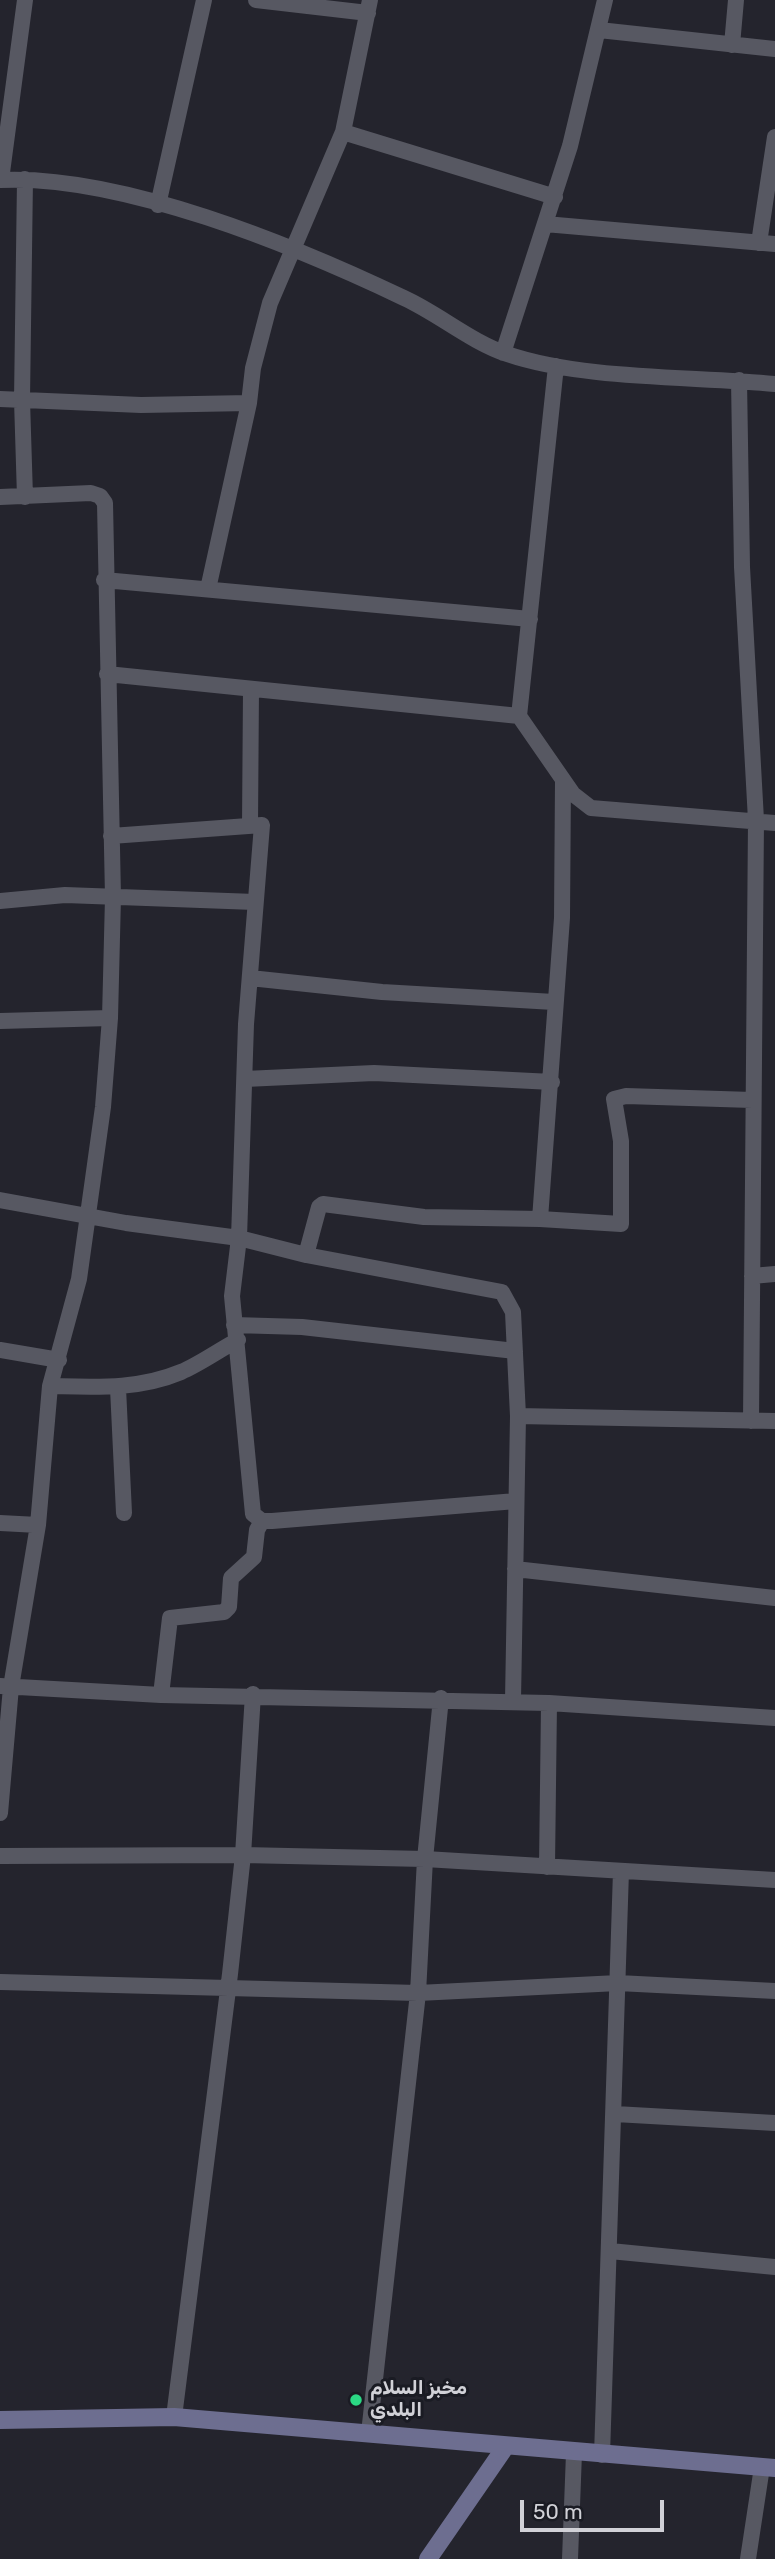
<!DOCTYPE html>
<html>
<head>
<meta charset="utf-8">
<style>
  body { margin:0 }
  #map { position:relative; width:775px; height:2559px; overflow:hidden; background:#24242d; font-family:Rubik,sans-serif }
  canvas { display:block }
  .scale { position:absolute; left:520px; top:2500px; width:144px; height:32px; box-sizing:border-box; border:4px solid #d1d1d7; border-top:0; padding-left:9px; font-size:21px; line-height:24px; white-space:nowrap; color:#d1d1d7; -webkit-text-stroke:5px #1a1b23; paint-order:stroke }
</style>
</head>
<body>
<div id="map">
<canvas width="775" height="2559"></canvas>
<div class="scale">50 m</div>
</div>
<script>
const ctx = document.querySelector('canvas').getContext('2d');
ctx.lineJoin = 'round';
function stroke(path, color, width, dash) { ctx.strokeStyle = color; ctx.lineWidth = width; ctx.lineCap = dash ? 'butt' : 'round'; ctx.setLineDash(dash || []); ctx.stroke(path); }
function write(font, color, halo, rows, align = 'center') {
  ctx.font = font + ' Rubik,"Noto Naskh Arabic",sans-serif'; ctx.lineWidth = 6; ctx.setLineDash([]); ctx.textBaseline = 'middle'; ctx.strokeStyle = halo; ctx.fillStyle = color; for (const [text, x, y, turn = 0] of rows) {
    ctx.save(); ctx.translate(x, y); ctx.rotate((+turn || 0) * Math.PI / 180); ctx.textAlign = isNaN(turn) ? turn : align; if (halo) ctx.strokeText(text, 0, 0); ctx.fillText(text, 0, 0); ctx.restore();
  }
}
stroke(new Path2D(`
  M256,0L368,13
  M599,30L775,49
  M732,45L736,0
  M343,132L555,197
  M25,179L22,400L25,497
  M0,180C121,174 295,246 404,298C439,314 471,342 507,354C583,380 693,376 775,384
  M1,180L25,0
  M158,205L204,0
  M545,224L775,244
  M759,243L775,137
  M503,353L570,146L605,0
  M556,366L519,716L573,794L591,808L775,823
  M739,380L742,567L756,820L751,1421
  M0,399L141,405L249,403L253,368L270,303L343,132L370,0
  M0,497L91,493L100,496L105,503L113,897L110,1018L103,1107L79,1279L50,1386L38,1525L11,1687L0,1813
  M104,580L530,619
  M208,589L249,403
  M107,674L519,716
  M250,825L251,689
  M111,836L262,825L246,1024L239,1238L232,1296L253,1514L262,1521H272L516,1501
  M0,901L65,895L255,902
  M250,978L382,992L554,1002
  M0,1021L110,1018
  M245,1079L374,1073L552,1082
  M0,1200L126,1223L239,1238L306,1255L502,1292L513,1312L518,1416L513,1700
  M540,1219L621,1224V1141L614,1099L626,1096L752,1100
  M306,1255L319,1207L323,1204L424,1217L540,1219L562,918L563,780
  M752,1276L775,1274
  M234,1325L302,1327L515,1351
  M0,1350L59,1360
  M50,1386C95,1387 138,1390 181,1372C200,1364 219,1350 238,1340
  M118,1388L124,1513
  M518,1416L775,1421
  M0,1523L38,1525
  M515,1569L775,1598
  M0,1686L161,1695L549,1703L547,1867
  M161,1695L170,1618L224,1612L229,1607L231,1578L254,1557L257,1530L262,1521
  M549,1703L775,1718
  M0,1856L243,1855L425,1859L775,1880
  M0,1982L418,1993L618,1983L775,1991
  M615,2114L775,2123
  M610,2251L775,2267
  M174,2417L230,1974L243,1855L253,1694
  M369,2433L418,1993L425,1859L441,1698
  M602,2455L621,1871
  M570,2559L574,2453
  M748,2559L762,2467`), '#575862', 16);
stroke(new Path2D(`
  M0,2420L174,2417L775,2468
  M428,2559L506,2446`), '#6d6e90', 18);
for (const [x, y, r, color] of [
  [356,2400,7,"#2bd884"]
]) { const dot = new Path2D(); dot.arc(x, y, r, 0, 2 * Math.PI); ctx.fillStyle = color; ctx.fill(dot); stroke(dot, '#1a1b23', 2.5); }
write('bold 19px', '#d1d1d7', '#1a1b23', [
  ["مخبز السلام",370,2389],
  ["البلدي",370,2411]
], 'left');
</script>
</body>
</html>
